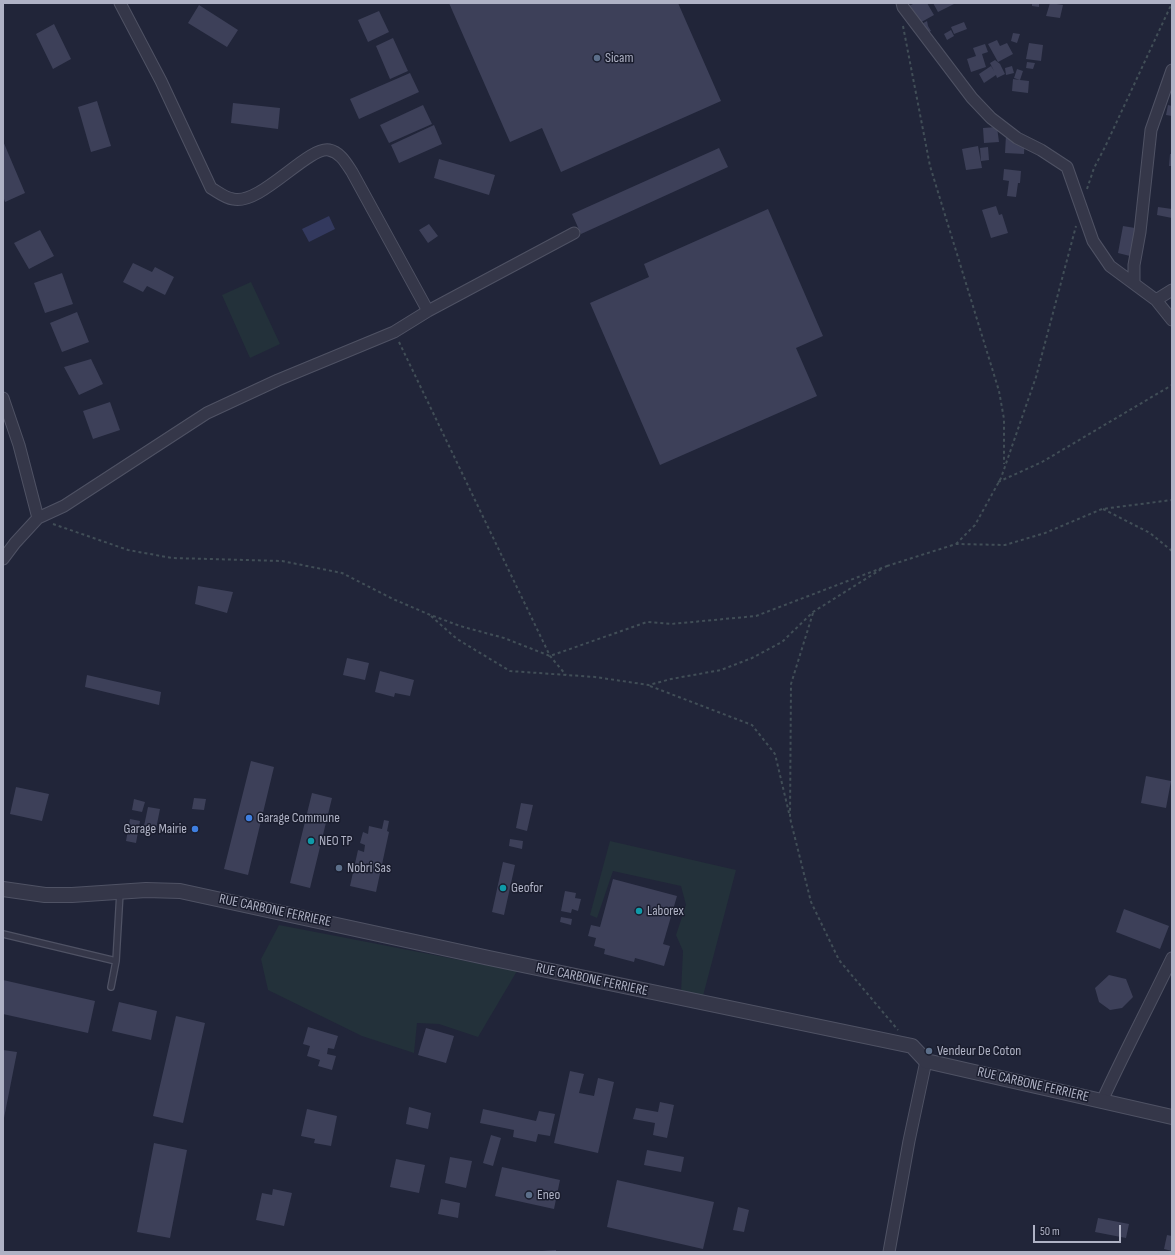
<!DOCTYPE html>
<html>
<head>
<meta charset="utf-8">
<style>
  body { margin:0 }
  #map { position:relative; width:1175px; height:1255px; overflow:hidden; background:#212539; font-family:"Sofia Sans Condensed",sans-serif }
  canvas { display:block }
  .frame { position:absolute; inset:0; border:4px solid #afb2c5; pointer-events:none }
  .scale { position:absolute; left:1033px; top:1225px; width:88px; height:18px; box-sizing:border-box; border:2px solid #afb2c5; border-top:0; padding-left:5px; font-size:12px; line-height:14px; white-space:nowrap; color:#afb2c5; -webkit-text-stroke:3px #1a1d2e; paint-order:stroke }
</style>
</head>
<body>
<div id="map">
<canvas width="1175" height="1255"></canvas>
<div class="frame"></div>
<div class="scale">50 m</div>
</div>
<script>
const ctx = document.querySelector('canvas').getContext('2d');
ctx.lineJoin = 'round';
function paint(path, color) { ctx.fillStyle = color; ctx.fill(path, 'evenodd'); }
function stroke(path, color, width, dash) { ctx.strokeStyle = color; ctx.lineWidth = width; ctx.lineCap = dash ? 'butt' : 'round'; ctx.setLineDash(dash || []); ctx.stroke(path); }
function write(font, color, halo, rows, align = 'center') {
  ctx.font = font + ' "Sofia Sans Condensed",sans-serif'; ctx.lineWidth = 3; ctx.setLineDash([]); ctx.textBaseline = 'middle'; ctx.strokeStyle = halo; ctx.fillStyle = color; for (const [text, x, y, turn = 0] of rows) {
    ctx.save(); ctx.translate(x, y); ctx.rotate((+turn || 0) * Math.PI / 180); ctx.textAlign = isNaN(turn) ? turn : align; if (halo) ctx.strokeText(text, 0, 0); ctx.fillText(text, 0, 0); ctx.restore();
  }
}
paint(new Path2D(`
  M251,282L280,344L250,358L222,295Z
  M610,841L736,870L703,996L681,992L683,951L676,935L686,905L681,886L613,871L597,918L590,915Z
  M279,925L517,971L478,1037L439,1024L417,1023L414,1053L362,1036L268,990L261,959Z`), '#23313a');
paint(new Path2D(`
  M329,216L335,229L309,242L302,229Z`), '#33395e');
paint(new Path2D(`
  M449,3H678L721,101L561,172L542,128L510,142Z
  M915,3H927L934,15L916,25L907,7Z
  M933,3H956L938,12Z
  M1032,3H1039V7L1032,6Z
  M1050,3L1063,5L1060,18L1046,16Z
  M199,5L238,30L227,47L188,23Z
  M379,11L389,32L368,42L358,20Z
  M927,21L928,26L931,31L919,37L914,28Z
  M964,22L967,29L954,34L951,27Z
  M54,24L71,59L53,69L36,34Z
  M951,30L954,36L947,40L944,34Z
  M1013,33L1020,34L1017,43L1011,41Z
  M393,38L408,71L390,79L376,46Z
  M997,40L1000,46L1007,43L1013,54L998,62L988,44Z
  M1029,43L1043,45L1041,61L1026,59Z
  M985,44L988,52L982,54L986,67L971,72L967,59L976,56L973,48Z
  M995,60L1000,64L1005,74L997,78L996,75L984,83L979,74L991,66L994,71L990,63Z
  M1027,62L1035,63L1033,69L1026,68Z
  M1012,66L1014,73L1006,75L1005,68Z
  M1017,69L1023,71L1020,80L1029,81L1028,93L1012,91L1013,79L1020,80L1014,78Z
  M410,73L419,92L359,119L350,99Z
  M97,101L111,146L91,152L78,107Z
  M233,103L280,108L278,129L231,123Z
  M423,105L432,124L389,143L380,125Z
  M1168,105L1172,106V116L1166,115Z
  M434,125L442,144L399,163L391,145Z
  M997,127L999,142L984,143L983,128Z
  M1006,135H1025L1024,154L1005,153Z
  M3,141L25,193L5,202L3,196Z
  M978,146L982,168L966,170L962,149Z
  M988,147L989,160L981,161L980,148Z
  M719,148L728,167L581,234L572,214Z
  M1170,154H1172V166H1169Z
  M439,159L495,175L489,195L434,178Z
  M1004,169L1021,171L1020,183H1018L1016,197L1007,196L1009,181L1003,180Z
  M996,206L999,215L1002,214L1008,233L991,238L982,210Z
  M1158,207L1172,209V218L1157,215Z
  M768,209L823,336L796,348L817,396L660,465L590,303L649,277L644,264Z
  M429,224L438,236L428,243L419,230Z
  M1123,226L1135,228L1130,256L1118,253Z
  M40,230L54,256L29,269L14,243Z
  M133,263L152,272L155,267L174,277L165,295L147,286L143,292L123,282Z
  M62,273L73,304L45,313L34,283Z
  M77,312L89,342L62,352L50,323Z
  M91,359L103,384L79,395L64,367Z
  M110,402L120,430L93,439L83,411Z
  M198,586L233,592L227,613L195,604Z
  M347,658L369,663L365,680L343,675Z
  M380,671L414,680L410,696L395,693L394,697L375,692Z
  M87,675L161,692L159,705L85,687Z
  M251,761L274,767L248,875L224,869Z
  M1146,776L1171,781L1166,808L1141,803Z
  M16,787L49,794L42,821L10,814Z
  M312,793L332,798L310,888L290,883Z
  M194,798L206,799L204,810L192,809Z
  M134,799L145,802L142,812L132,810Z
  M521,803L533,805L527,831L516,828Z
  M148,807L160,809L156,829L144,826Z
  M130,819L140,821L136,843L126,841Z
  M384,820L389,821L387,831L389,832L376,892L350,886L358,850L364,852L365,845L360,843L363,832L368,834L369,826L382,829Z
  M510,839L523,841L522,849L509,846Z
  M503,862L515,865L504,915L492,912Z
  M613,879L677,896L663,944L670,946L664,966L635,958L634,962L604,954L605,949L594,946L596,938L588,936L591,925L600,927Z
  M565,891L576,893L575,898L581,899L578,911L572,909L571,913L561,911Z
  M1124,909L1169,926L1160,949L1116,932Z
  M561,917L572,919L571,925L560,922Z
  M1109,975L1126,979L1133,997L1122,1008L1110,1010L1099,1002L1095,988Z
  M3,980L95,1001L88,1033L3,1014Z
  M119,1002L157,1011L151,1040L112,1031Z
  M176,1016L205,1023L183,1123L153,1116Z
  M308,1027L338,1036L334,1049L328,1048L327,1054L336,1056L332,1070L318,1066L320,1060L307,1056L310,1046L303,1044Z
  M426,1028L454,1036L446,1063L418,1055Z
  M3,1050L17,1052L4,1118H3Z
  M570,1071L584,1074L579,1093L594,1096L598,1078L614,1082L598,1153L554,1143Z
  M660,1102L674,1105L667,1138L653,1135L655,1123L633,1119L636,1108L658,1112Z
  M409,1107L431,1113L428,1129L406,1124Z
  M307,1109L337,1116L331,1146L314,1143L315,1139L301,1136Z
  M483,1109L536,1121L539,1111L555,1114L550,1136L538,1134L536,1142L513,1137L514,1130L480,1123Z
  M491,1135L501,1138L493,1166L483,1163Z
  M154,1143L187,1150L170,1238L137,1232Z
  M647,1150L684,1157L681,1172L644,1165Z
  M450,1157L472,1161L466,1188L445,1183Z
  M396,1159L425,1165L419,1193L390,1187Z
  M502,1167L560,1180L554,1209L495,1196Z
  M617,1180L714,1202L703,1249L607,1227Z
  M273,1189L292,1193L284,1226L256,1220L262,1193L272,1195Z
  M441,1199L460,1203L458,1218L438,1214Z
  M738,1207L749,1210L744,1232L733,1230Z
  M1098,1218L1129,1224L1126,1238L1095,1232Z
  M1167,1235L1172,1236V1251L1164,1249Z
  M556,1250V1252H542V1251Z`), '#3d4059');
const service = new Path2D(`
  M3,934L116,961
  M111,987L116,961L120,892`);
const minor = new Path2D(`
  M120,3L161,81L211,188C218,192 225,198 233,199C260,206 308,146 329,150C340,152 346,163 352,172L428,311
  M902,3L903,7L972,98L991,118L1017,138L1041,150L1067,167L1093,241L1110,266L1156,300L1172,320
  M1134,283V265L1140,232L1151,130L1172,70
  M1156,300L1172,290
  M3,398L19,445L38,518
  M3,559L15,543L38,518L64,506L207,413L278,380L394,332L428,311L574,233
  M1102,1101C1124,1053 1149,1006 1172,958
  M889,1252L909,1141L926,1061`);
const tertiary = new Path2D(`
  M3,889L45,895H72L146,890L180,891L489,958L912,1046L926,1061L1172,1117`);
stroke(service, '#4f5264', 8);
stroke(minor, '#4f5264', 13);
stroke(tertiary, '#4f5264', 16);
stroke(new Path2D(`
  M903,26L930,166L999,391L1004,419V464
  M1087,189L1094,168L1105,147L1172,3
  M399,342L550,656L566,675
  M998,482L1042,462L1172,385
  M1103,509L1150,533L1172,551
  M53,524L128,550L172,558L282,561L342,573L393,599L428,614L460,626L504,638L550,656L647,622L671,624L756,616L887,566
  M956,544L975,525L1001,478L1036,377L1076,226
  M887,566L956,544L1005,545L1045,533L1102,509L1172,500
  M813,613L791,684L790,818L811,902L839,960L898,1030
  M431,616L457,639L510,671L595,677L649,685L671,679L721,670L752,658L782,642L813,612L883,568
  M650,686L752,725L775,754L789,813`), '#414e57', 2, [3, 3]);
stroke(service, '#353749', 5.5);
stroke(minor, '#353749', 11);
stroke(tertiary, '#353749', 14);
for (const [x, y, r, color] of [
  [597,58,4,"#5c6f8a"],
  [249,818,4,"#3f7fe0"],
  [195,829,4,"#3f7fe0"],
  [311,841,4,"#0f9aa8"],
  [339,868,4,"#5c6f8a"],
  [503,888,4,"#0f9aa8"],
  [639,911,4,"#0f9aa8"],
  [929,1051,4,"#5c6f8a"],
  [529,1195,4,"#5c6f8a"]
]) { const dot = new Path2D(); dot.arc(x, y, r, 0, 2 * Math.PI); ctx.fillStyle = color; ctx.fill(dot); stroke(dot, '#1a1d2e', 1.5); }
write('14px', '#afb2c5', '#1a1d2e', [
  ["Sicam",605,58],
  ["Garage Commune",257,818],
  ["Garage Mairie",187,829,"right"],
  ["NEO TP",319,841],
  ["Nobri Sas",347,868],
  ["Geofor",511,888],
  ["Laborex",647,911],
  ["Vendeur De Coton",937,1051],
  ["Eneo",537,1195]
], 'left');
write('14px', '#afb2c5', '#1a1d2e', [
  ["RUE CARBONE FERRIERE",275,911,12],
  ["RUE CARBONE FERRIERE",592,980,12],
  ["RUE CARBONE FERRIERE",1033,1085,13]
]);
</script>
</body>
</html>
